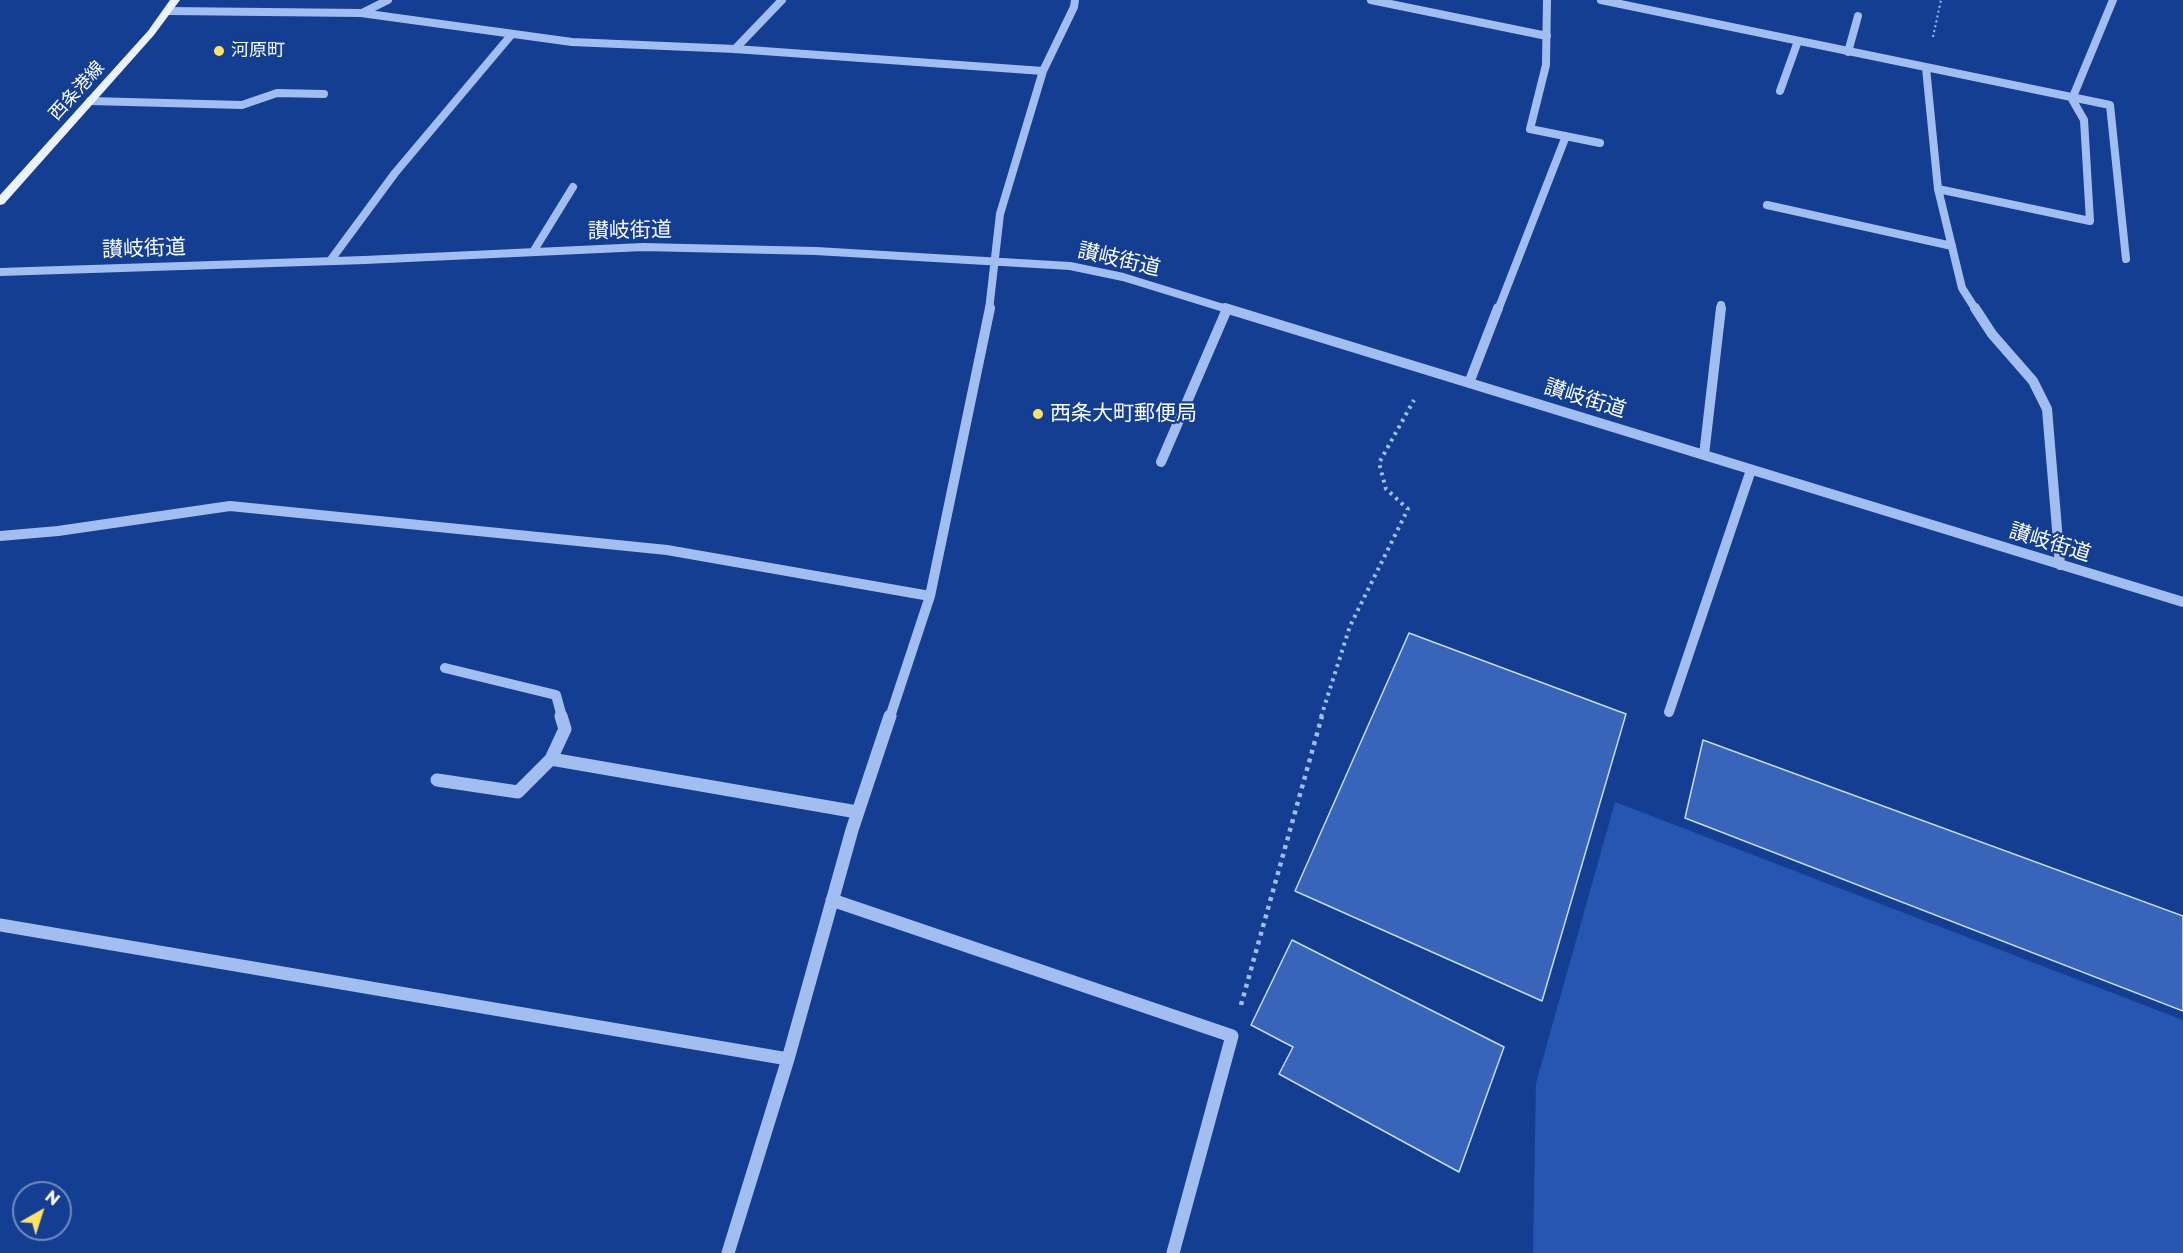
<!DOCTYPE html>
<html>
<head>
<meta charset="utf-8">
<style>
  body { margin:0 }
  #map { position:relative; width:2183px; height:1253px; overflow:hidden; background:#143e92; font-family:Montserrat,sans-serif }
  canvas { display:block }
  .north { position:absolute; left:12px; top:1181px; width:60px; height:60px; box-sizing:border-box; background:#143e92; border:2px solid #728bbe; border-radius:50%; rotate:39deg; font-size:16px; font-weight:700; line-height:24px; text-align:center; color:#fff }
  .north::after { content:''; display:block; margin:auto; width:21px; height:27px; background:#ffe262; clip-path:polygon(50% 0,100% 100%,50% 72%,0 100%) }
</style>
</head>
<body>
<div id="map">
<canvas width="2183" height="1253"></canvas>
<div class="north">N</div>
</div>
<script>
const ctx = document.querySelector('canvas').getContext('2d');
ctx.lineJoin = 'round';
function paint(path, color) { ctx.fillStyle = color; ctx.fill(path, 'evenodd'); }
function stroke(path, color, width, dash) { ctx.strokeStyle = color; ctx.lineWidth = width; ctx.lineCap = dash ? 'butt' : 'round'; ctx.setLineDash(dash || []); ctx.stroke(path); }
function write(font, color, halo, rows, align = 'center') {
  ctx.font = font + ' Montserrat,"Noto Sans JP",sans-serif'; ctx.lineWidth = 4.5; ctx.setLineDash([]); ctx.textBaseline = 'middle'; ctx.strokeStyle = halo; ctx.fillStyle = color; for (const [text, x, y, turn = 0] of rows) {
    ctx.save(); ctx.translate(x, y); ctx.rotate((+turn || 0) * Math.PI / 180); ctx.textAlign = isNaN(turn) ? turn : align; if (halo) ctx.strokeText(text, 0, 0); ctx.fillText(text, 0, 0); ctx.restore();
  }
}
paint(new Path2D(`
  M1615,802L2183,1020V1253H1533L1536,1083Z`), '#2656b1');
const building = new Path2D(`
  M1409,633L1626,714L1542,1001L1295,891Z
  M1703,740L2183,916V1011L1685,818Z
  M1292,940L1504,1047L1459,1172L1279,1074L1293,1047L1251,1025Z`);
paint(building, '#3864b9');
stroke(building, '#c9dbfc', 1.5);
stroke(new Path2D(`
  M1933,37L1941,0`), '#a2bef1', 2, [2, 3]);
stroke(new Path2D(`
  M1321,717L1350,626L1408,509L1386,489L1379,463L1414,400`), '#a2bef1', 4, [3, 4.5]);
stroke(new Path2D(`
  M1241,1005L1322,716`), '#a2bef1', 4.5, [4, 5]);
stroke(new Path2D(`
  M1371,0L1547,36
  M1547,0L1546,65L1530,129L1600,143
  M1601,0L2110,105L2126,259
  M168,11L361,13L572,42L735,49L1043,71
  M362,13L388,0
  M735,49L782,0
  M1848,52L1858,16
  M1926,68L1938,189L1962,288L1976,310
  M1780,91L1798,41
  M90,101L242,105L277,93L324,94
  M1938,189L2090,221L2084,120L2072,99L2113,0
  M1767,205L1952,246
  M533,252L573,187
  M330,261L395,173L512,34
  M0,272L365,260L643,247L816,251L1070,266L1123,277L1230,310
  M989,310L1000,214L1043,71L1074,7L1075,0
  M1498,310L1566,136
  M1720,310L1721,305`), '#a2bef1', 8);
stroke(new Path2D(`
  M1225,308L2183,602
  M1975,308L1992,334L2033,381L2047,409L2060,565
  M1469,383L1498,308
  M1704,455L1721,308
  M1161,462L1227,309
  M0,536L58,531L230,506L667,550L930,596
  M445,668L556,695L562,717
  M1669,712L1751,470
  M890,717L930,596L990,308`), '#a2bef1', 10);
stroke(new Path2D(`
  M551,759L857,812
  M437,780L518,792L551,759L565,729L561,716
  M832,900L1232,1036L1173,1253
  M0,925L788,1059
  M728,1253L788,1059L852,830L890,716`), '#a2bef1', 13);
paint(new Path2D(`
  M170,0H180L154,35L4,204L0,205V195L148,31Z`), '#ecf2ff');
for (const [x, y, r, color] of [
  [219,51,6,"#ffe262"],
  [1038,414,6,"#ffe262"]
]) { const dot = new Path2D(); dot.arc(x, y, r, 0, 2 * Math.PI); ctx.fillStyle = color; ctx.fill(dot); stroke(dot, '#143e92', 2); }
write('18px', '#fff', '#143e92', [
  ["河原町",231,51]
], 'left');
write('18px', '#fff', '#143e92', [
  ["西条港線",77,91,-48]
]);
write('21px', '#fff', '#143e92', [
  ["讃岐街道",630,231,-1],
  ["讃岐街道",144,249,-2],
  ["讃岐街道",1119,260,13],
  ["讃岐街道",1585,399,17],
  ["讃岐街道",2050,543,17]
]);
write('21px', '#fff', '#143e92', [
  ["西条大町郵便局",1050,414]
], 'left');
</script>
</body>
</html>
